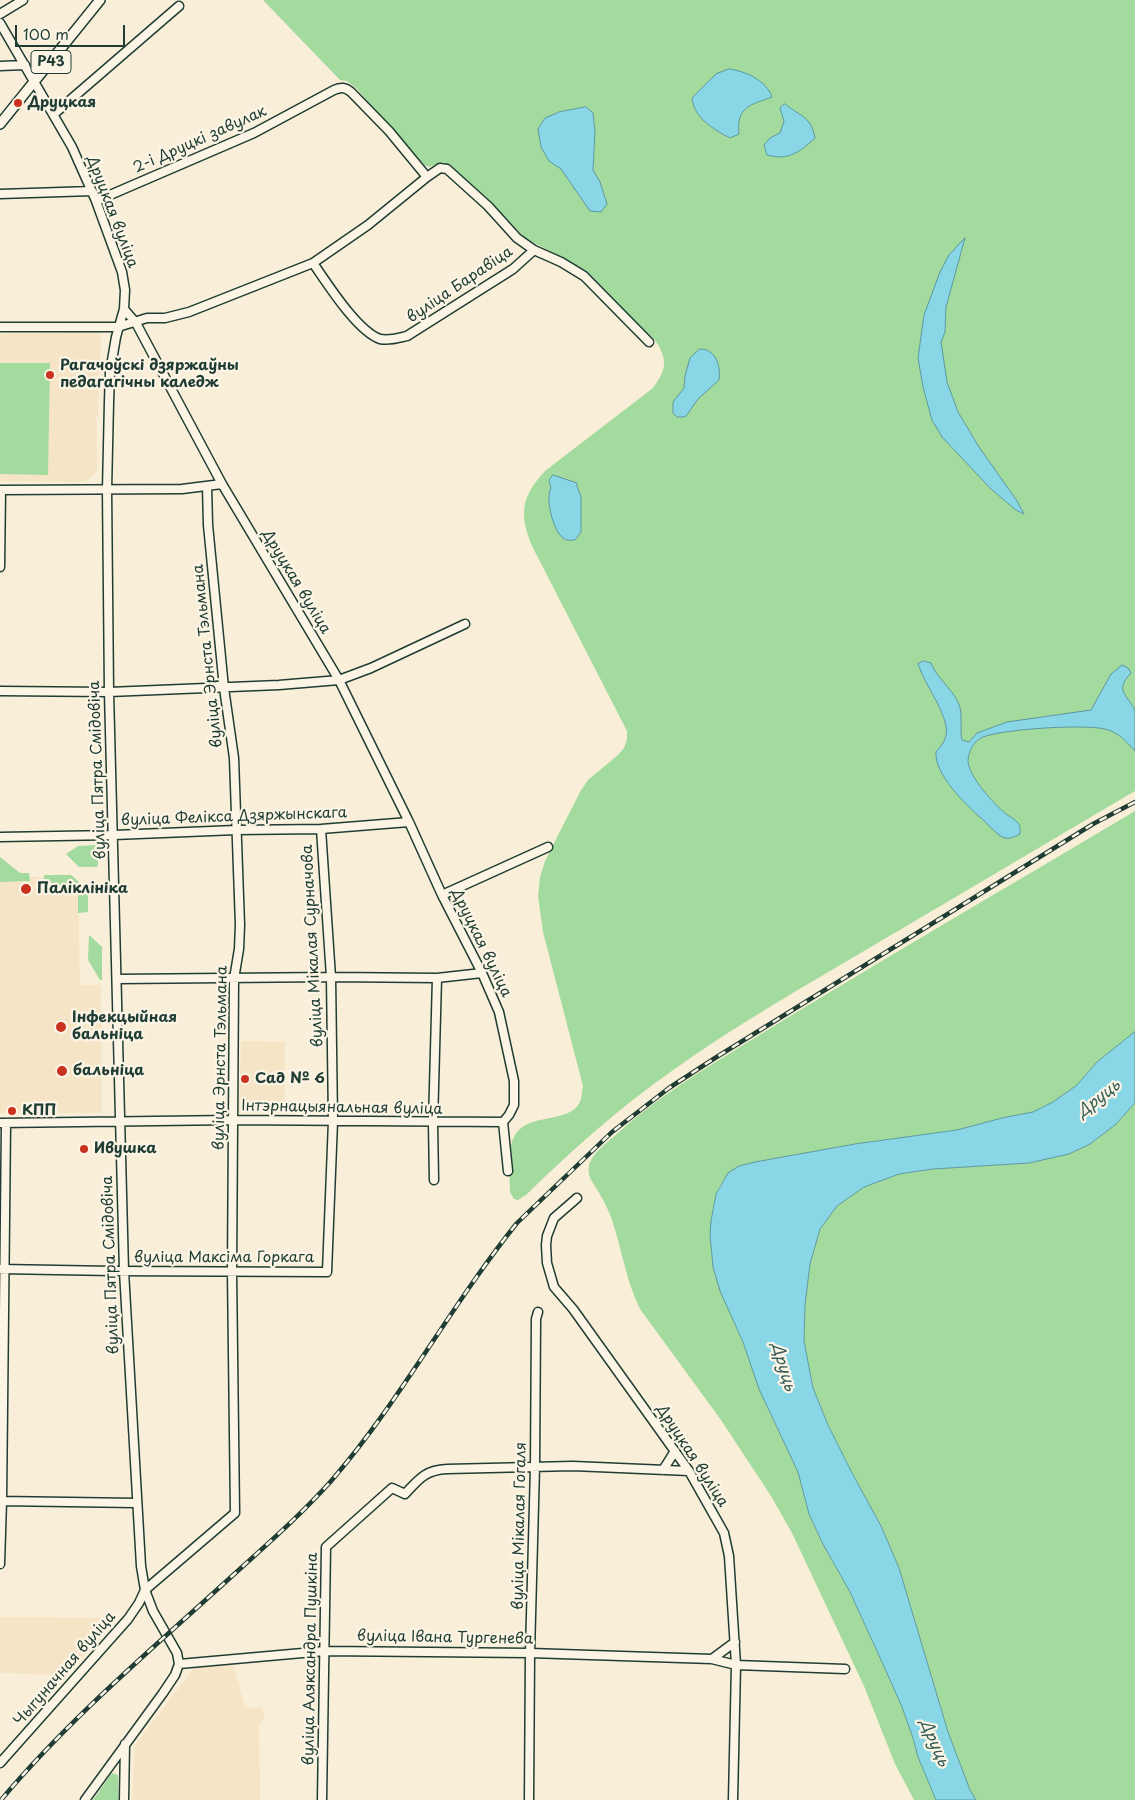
<!DOCTYPE html>
<html>
<head>
<meta charset="utf-8">
<style>
  body { margin:0 }
  #map { position:relative; width:1135px; height:1800px; overflow:hidden; background:#f9eed7; font-family:"Playpen Sans",sans-serif }
  canvas { display:block }
  .scale { position:absolute; left:15px; top:25px; width:110px; height:22px; box-sizing:border-box; border:2px solid #1f3d34; border-top:0; padding-left:6px; font-size:15px; line-height:18px; white-space:nowrap; color:#1f3d34; -webkit-text-stroke:4px #fcf5e5; paint-order:stroke }
</style>
</head>
<body>
<div id="map">
<canvas width="1135" height="1800"></canvas>
<div class="scale">100 m</div>
</div>
<script>
const ctx = document.querySelector('canvas').getContext('2d');
ctx.lineJoin = 'round';
function paint(path, color) { ctx.fillStyle = color; ctx.fill(path, 'evenodd'); }
function stroke(path, color, width, dash) { ctx.strokeStyle = color; ctx.lineWidth = width; ctx.lineCap = dash ? 'butt' : 'round'; ctx.setLineDash(dash || []); ctx.stroke(path); }
function write(font, color, halo, rows, align = 'center') {
  ctx.font = font + ' "Playpen Sans",sans-serif'; ctx.lineWidth = 4.5; ctx.setLineDash([]); ctx.textBaseline = 'middle'; ctx.strokeStyle = halo; ctx.fillStyle = color; for (const [text, x, y, turn = 0] of rows) {
    ctx.save(); ctx.translate(x, y); ctx.rotate((+turn || 0) * Math.PI / 180); ctx.textAlign = isNaN(turn) ? turn : align; if (halo) ctx.strokeText(text, 0, 0); ctx.fillText(text, 0, 0); ctx.restore();
  }
}
paint(new Path2D(`
  M101,332L98,416H96L95,420H97V471L85,482L0,481V334Z
  M30,877H44L45,881L73,885L78,892L80,985H101L102,1113H0V882L30,881Z
  M241,1041L285,1042V1113H239Z
  M0,1617L110,1618L68,1675L0,1673Z
  M233,1664L245,1707L262,1708L265,1718L259,1725L260,1800H132L135,1745L194,1668Z`), '#f5e5c6');
paint(new Path2D(`
  M263,0H1135V791C1050,841 966,891 881,941C810,983 737,1024 669,1073C618,1109 571,1151 526,1195L518,1200L514,1199L510,1192C510,1178 507,1149 514,1137C527,1111 569,1125 580,1102C582,1097 582,1091 583,1086L543,932L538,896L540,877L545,861L580,792L588,780L618,755L624,748L627,739V731L532,546C519,514 521,497 545,471L653,388C667,369 668,360 655,340L584,271L563,258L525,238L487,198L450,165L443,162L429,167L422,164L357,89L347,81L340,80Z
  M0,363H50L48,475L0,474Z
  M1135,811V1032L1097,1062L1077,1085L1053,1102L1033,1112L1002,1118L957,1130L855,1144L755,1162C721,1171 716,1187 711,1221L733,1318L769,1409L798,1472L809,1514L823,1544L850,1592L882,1662L902,1707L913,1738L918,1757L936,1800H914L895,1764L864,1686L792,1533L771,1496L721,1420L640,1309C626,1281 622,1250 612,1220C607,1205 598,1191 590,1178C588,1171 588,1166 591,1160C597,1149 609,1141 618,1133C657,1097 703,1070 748,1042C876,963 1006,888 1135,811Z
  M97,845L98,865L97,867H79L66,854L78,846Z
  M0,857L20,873H29L30,881L0,882Z
  M44,875H71L88,890V912L78,913V892H74L73,885L51,886V881H44Z
  M89,935L102,947V980H100L88,960Z
  M1135,1103V1800H976L970,1790L948,1732L899,1568L881,1526L851,1471L828,1425L813,1388L804,1341L805,1305L810,1264L820,1229L837,1206L864,1187L899,1174L933,1169L1029,1163L1090,1144L1115,1125Z
  M112,1773L118,1775V1800H93Z`), '#a3da9e');
const water = new Path2D(`
  M729,69C745,71 766,80 772,97C751,105 736,106 739,134L730,138C713,129 694,118 692,98L716,74Z
  M785,104C801,117 811,116 815,138C800,152 788,161 767,155L764,145L770,138L780,133L784,121L780,108Z
  M586,107L593,113L595,132L593,170L600,182L607,204L601,212L590,211L561,169L549,161L541,147L538,129L545,118L559,112Z
  M965,238L946,307L945,332L941,342L947,382L958,412L979,447L1017,501L1024,514L1016,510L991,489L942,437L932,420L923,387L918,358L924,315L940,272L949,255Z
  M700,349C716,349 721,366 719,380L698,399L686,416L684,417H677L673,413V402L684,388L685,376L690,358Z
  M553,475L577,483V487L581,496V532L575,540C571,540 566,541 563,538C553,531 545,498 551,488L549,481Z
  M924,661L931,663C936,677 951,688 958,702C964,715 959,727 962,740L969,742L977,733L1007,722L1091,710L1111,674L1122,665L1128,668L1131,673C1113,692 1129,695 1135,711C1135,717 1135,743 1135,751C1126,741 1118,732 1105,729C1083,724 1004,729 983,737C974,740 968,752 968,762C970,778 994,804 1006,814C1010,817 1015,819 1018,823C1021,827 1020,830 1020,834C1014,837 1008,840 1002,837C994,832 988,824 981,818C966,805 934,774 936,752C940,747 945,742 946,735C950,718 926,686 920,669L918,664Z
  M1135,1032V1103L1115,1125L1090,1144L1069,1154L1029,1163L933,1169L899,1174L864,1187L837,1206L820,1229L810,1264L805,1305L804,1341L813,1388L828,1425L851,1471L881,1526L899,1568L948,1732L970,1790L976,1800H936L918,1757L913,1738L902,1707L882,1662L850,1592L823,1544L809,1514L798,1472L759,1389L743,1342L720,1291L713,1267L710,1235L711,1221L716,1194L728,1173L739,1166L755,1162L855,1144L957,1130L1002,1118L1033,1112L1053,1102L1077,1085L1097,1062Z`);
paint(water, '#88d6e6');
stroke(water, '#5e999f', 1);
const minor = new Path2D(`
  M0,14L23,0
  M0,23L72,147L96,201L122,272L125,290L124,309L116,337L110,372L109,402L107,490L109,692L124,1271L141,1566L145,1590L153,1611L177,1653L179,1664L175,1675L163,1693L85,1800
  M0,66L25,65
  M54,114L179,6
  M0,194L92,191
  M96,201L254,133L334,90C341,87 345,87 351,92L389,131L427,177L440,168L447,169L488,206L517,238L534,250L561,262L584,276L649,342
  M313,263C327,283 357,331 380,339C390,341 398,338 407,336L513,269L534,250
  M124,309L136,323L222,484L339,680L409,822L442,895L482,973L499,1012L514,1081V1105L509,1115L503,1122L508,1171
  M0,327H118L147,318H165L189,312L313,263L368,225L427,177
  M0,490L182,489L222,484
  M0,567L1,490
  M0,691L109,692L279,685L339,680L371,668L465,624
  M0,837L114,835L236,830L321,829L409,822
  M442,895L548,847
  M117,979L331,977L437,978L482,973
  M0,1123L233,1120L503,1122
  M434,1180L433,1123L437,978
  M577,1198L554,1218L547,1236L546,1245L547,1263L554,1287L573,1309L689,1471L724,1533L729,1556L736,1665L733,1800
  M0,1269L113,1271L327,1272L333,1121L331,977L321,829
  M663,1470L675,1451
  M0,1501L136,1503
  M0,1564L2,1501L6,1123
  M712,1659L735,1642
  M179,1664L325,1651L530,1653L712,1659L736,1665L845,1669
  M0,1763L128,1619L139,1603L145,1590L235,1513L232,1272L234,979L239,949L240,925L234,758L224,688L208,525L207,486
  M124,1800L125,1744
  M322,1800L326,1547L392,1488L405,1494C419,1479 425,1470 447,1469L573,1466L689,1471
  M529,1800L530,1653L535,1467L536,1319L538,1312`);
const major = new Path2D(`
  M0,124L100,0`);
stroke(minor, '#1f3d34', 11);
stroke(major, '#1f3d34', 12);
stroke(minor, '#fcf5e5', 8);
stroke(major, '#fcf5e5', 9);
const rail = new Path2D(`
  M1,1800C70,1718 152,1649 231,1577C265,1546 301,1515 332,1480C401,1400 451,1305 517,1223L612,1132L669,1088L715,1058L1093,824L1135,802`);
stroke(rail, '#1f3d34', 4.5);
stroke(rail, '#fcf5e5', 2.5, [8]);
for (const [x, y, r, color] of [
  [18,103,5,"#c8321e"],
  [50,375,5,"#c8321e"],
  [26,889,6,"#c8321e"],
  [61,1027,6,"#c8321e"],
  [62,1071,6,"#c8321e"],
  [245,1079,5,"#c8321e"],
  [12,1111,5,"#c8321e"],
  [84,1149,5,"#c8321e"]
]) { const dot = new Path2D(); dot.arc(x, y, r, 0, 2 * Math.PI); ctx.fillStyle = color; ctx.fill(dot); stroke(dot, '#fcf5e5', 2); }
for (const [x, y, w] of [
  [51,62,40]
]) { const box = new Path2D(); box.roundRect(x - w / 2, y - 11.5, w, 23, 4); ctx.fillStyle = '#fcf5e5'; ctx.fill(box); stroke(box, '#1f3d34', 1); }
write('bold 14px', '#1f3d34', null, [
  ["Р43",51,62]
]);
write('bold 15px', '#1f3d34', '#fcf5e5', [
  ["Друцкая",28,103],
  ["Рагачоўскі дзяржаўны",60,366],
  ["педагагічны каледж",60,383],
  ["Паліклініка",37,889],
  ["Інфекцыйная",72,1018],
  ["бальніца",72,1035],
  ["бальніца",73,1071],
  ["Сад № 6",255,1079],
  ["КПП",22,1111],
  ["Ивушка",94,1149]
], 'left');
write('15px', '#1f3d34', '#fcf5e5', [
  ["2-і Друцкі завулак",200,140,-24],
  ["Друцкая вуліца",112,212,69],
  ["вуліца Баравіца",460,285,-34],
  ["Друцкая вуліца",296,582,59],
  ["вуліца Эрнста Тэльмана",208,656,-96],
  ["вуліца Пятра Смідовіча",98,770,-92],
  ["вуліца Фелікса Дзяржынскага",234,817,-2],
  ["Друцкая вуліца",481,943,64],
  ["вуліца Мікалая Сурначова",313,946,-93],
  ["вуліца Эрнста Тэльмана",221,1058,-89],
  ["Інтэрнацыянальная вуліца",342,1108,1],
  ["вуліца Максіма Горкага",224,1258],
  ["вуліца Пятра Смідовіча",111,1265,-92],
  ["Друцкая вуліца",692,1456,57],
  ["вуліца Мікалая Гогаля",520,1526,-89],
  ["вуліца Івана Тургенева",445,1638,1],
  ["вуліца Аляксандра Пушкіна",311,1659,-89],
  ["Чыгуначная вуліца",65,1669,-49]
]);
write('italic 16px', '#345c58', '#fcf5e5', [
  ["Друць",1099,1099,-38],
  ["Друць",783,1367,74],
  ["Друць",934,1743,67]
]);
</script>
</body>
</html>
